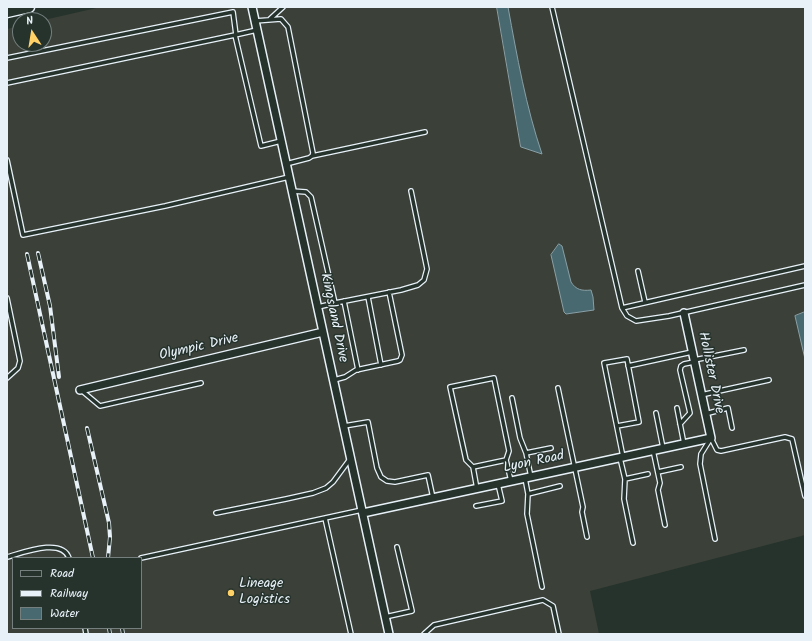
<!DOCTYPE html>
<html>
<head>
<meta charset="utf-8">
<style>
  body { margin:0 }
  #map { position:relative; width:812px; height:641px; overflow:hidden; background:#26332d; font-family:Kalam,sans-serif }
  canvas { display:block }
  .frame { position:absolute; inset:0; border:8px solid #e8f1f8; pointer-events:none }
  .legend { position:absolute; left:12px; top:557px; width:130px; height:72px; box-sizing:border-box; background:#26332d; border:1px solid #747f7e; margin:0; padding:5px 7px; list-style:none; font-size:12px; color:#e8f1f8 }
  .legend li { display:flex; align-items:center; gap:8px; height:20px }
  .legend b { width:20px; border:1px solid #747f7e }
  .north { position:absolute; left:12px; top:12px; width:40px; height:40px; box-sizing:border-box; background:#26332d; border:1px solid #747f7e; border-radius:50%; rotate:348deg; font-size:11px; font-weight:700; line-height:16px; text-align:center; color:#e8f1f8 }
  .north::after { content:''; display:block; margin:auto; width:14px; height:18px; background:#ffd166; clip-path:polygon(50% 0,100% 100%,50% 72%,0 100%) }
</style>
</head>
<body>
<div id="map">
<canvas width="812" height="641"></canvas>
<div class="frame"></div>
<ul class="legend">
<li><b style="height:5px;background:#26332d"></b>Road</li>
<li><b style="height:5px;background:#e8f1f8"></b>Railway</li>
<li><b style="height:11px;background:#496970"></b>Water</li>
</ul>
<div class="north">N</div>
</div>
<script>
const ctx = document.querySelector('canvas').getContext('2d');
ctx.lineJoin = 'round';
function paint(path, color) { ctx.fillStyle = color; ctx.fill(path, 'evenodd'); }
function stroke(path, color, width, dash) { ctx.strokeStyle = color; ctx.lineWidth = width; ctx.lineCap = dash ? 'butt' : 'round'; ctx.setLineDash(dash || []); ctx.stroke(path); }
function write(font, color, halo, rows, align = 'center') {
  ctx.font = font + ' Kalam,sans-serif'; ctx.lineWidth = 3; ctx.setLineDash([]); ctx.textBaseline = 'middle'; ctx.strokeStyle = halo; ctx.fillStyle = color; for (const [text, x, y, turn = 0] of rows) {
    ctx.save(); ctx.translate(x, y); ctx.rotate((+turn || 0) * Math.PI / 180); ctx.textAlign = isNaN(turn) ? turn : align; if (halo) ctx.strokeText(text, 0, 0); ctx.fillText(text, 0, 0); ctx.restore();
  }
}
paint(new Path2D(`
  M101,7H805V535L590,591L599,634H7V29L20,26V44H44V20ZM13,558H141V628H13Z`), '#3b4139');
const water = new Path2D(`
  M497,7H508C517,56 526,107 542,154L521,147Z
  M559,244L562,246L571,282C576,290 582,291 591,290L593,297L594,310L566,314L564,312L551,255Z
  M805,312V359L795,316Z`);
paint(water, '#496970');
stroke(water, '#899fa6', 1);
const lane = new Path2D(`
  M552,7L622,308L627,316L636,321L669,316L805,285
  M270,19L283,7
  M255,21L281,19L288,27L313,153L312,156L309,158L286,164
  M257,30L235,35L261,146L281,141
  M7,58L233,12L236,35
  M7,83L235,35
  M312,156L425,132
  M7,160L23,235L165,206L289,177
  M292,191L306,192L311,197L335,303L401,290L418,285L424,280L427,269L411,191
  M638,271L645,302
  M368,297L381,365
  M7,298L20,361L18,368L7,378
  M344,301L358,370
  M318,307L335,303
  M622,308L805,266
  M694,360L744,350
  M628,366L692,352
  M334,380L345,377L356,370L398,361L400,360L402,355L389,292
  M558,388L583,507L582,512L587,537
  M81,390L100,406L201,383
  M701,395L769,380
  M512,398L520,438L526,453
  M677,408L684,444
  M656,413L663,448
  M705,414L728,408L732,428
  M680,424L690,413L680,370L681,366L684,364L694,362
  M344,426L368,422L377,468L381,477L387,481L395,482L428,475L433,498
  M617,426L639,422L627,359L604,363L623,457
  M653,450L660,483L658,490L665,525
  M620,458L625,479L624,499L633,543
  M473,467L466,460L450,387L494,378L509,451L506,460
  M658,472L681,467
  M531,477L526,453L551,448
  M525,478L528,494L560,486
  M625,479L648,474
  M477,489L473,467L506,460L511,481
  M528,494L527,514L542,587
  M476,506L502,501L498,484
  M216,513L286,499L313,493L326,488L333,482L350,459
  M325,518L351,634
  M715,539L700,464L701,454L711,438L717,450L721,451L785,437L792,439L805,496
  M7,557C22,553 62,537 69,558
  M141,558L362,510
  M385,617L412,611L397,547
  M85,628L86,634
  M424,634L434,625L543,600L553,606L559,634`);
const street = new Path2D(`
  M252,7L389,634
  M80,390L323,332
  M363,513L711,438L684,313`);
const secondary = new Path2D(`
  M7,12L29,7`);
stroke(lane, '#e8f1f8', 6);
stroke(street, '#e8f1f8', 10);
stroke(secondary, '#e8f1f8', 13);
stroke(lane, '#26332d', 3.5);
stroke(street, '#26332d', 7);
stroke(secondary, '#26332d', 10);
const rail = new Path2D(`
  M38,253L50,306L59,377
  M27,254L93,558
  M87,428L109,523L110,537L108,558
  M109,628L110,634
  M122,628L123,634`);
stroke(rail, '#e8f1f8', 4);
stroke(rail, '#26332d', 2.5, [8]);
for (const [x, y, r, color] of [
  [231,593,4,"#ffd166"]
]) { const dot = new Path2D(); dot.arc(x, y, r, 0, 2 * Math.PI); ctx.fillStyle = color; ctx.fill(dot); stroke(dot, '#26332d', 1.5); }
write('14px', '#e8f1f8', '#26332d', [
  ["Kingsland Drive",333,318,78],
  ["Olympic Drive",199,348,-13],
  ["Hollister Drive",710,373,78],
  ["Lyon Road",534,463,-12]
]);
write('14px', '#e8f1f8', '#26332d', [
  ["Lineage",239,585],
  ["Logistics",239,601]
], 'left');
</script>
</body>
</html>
